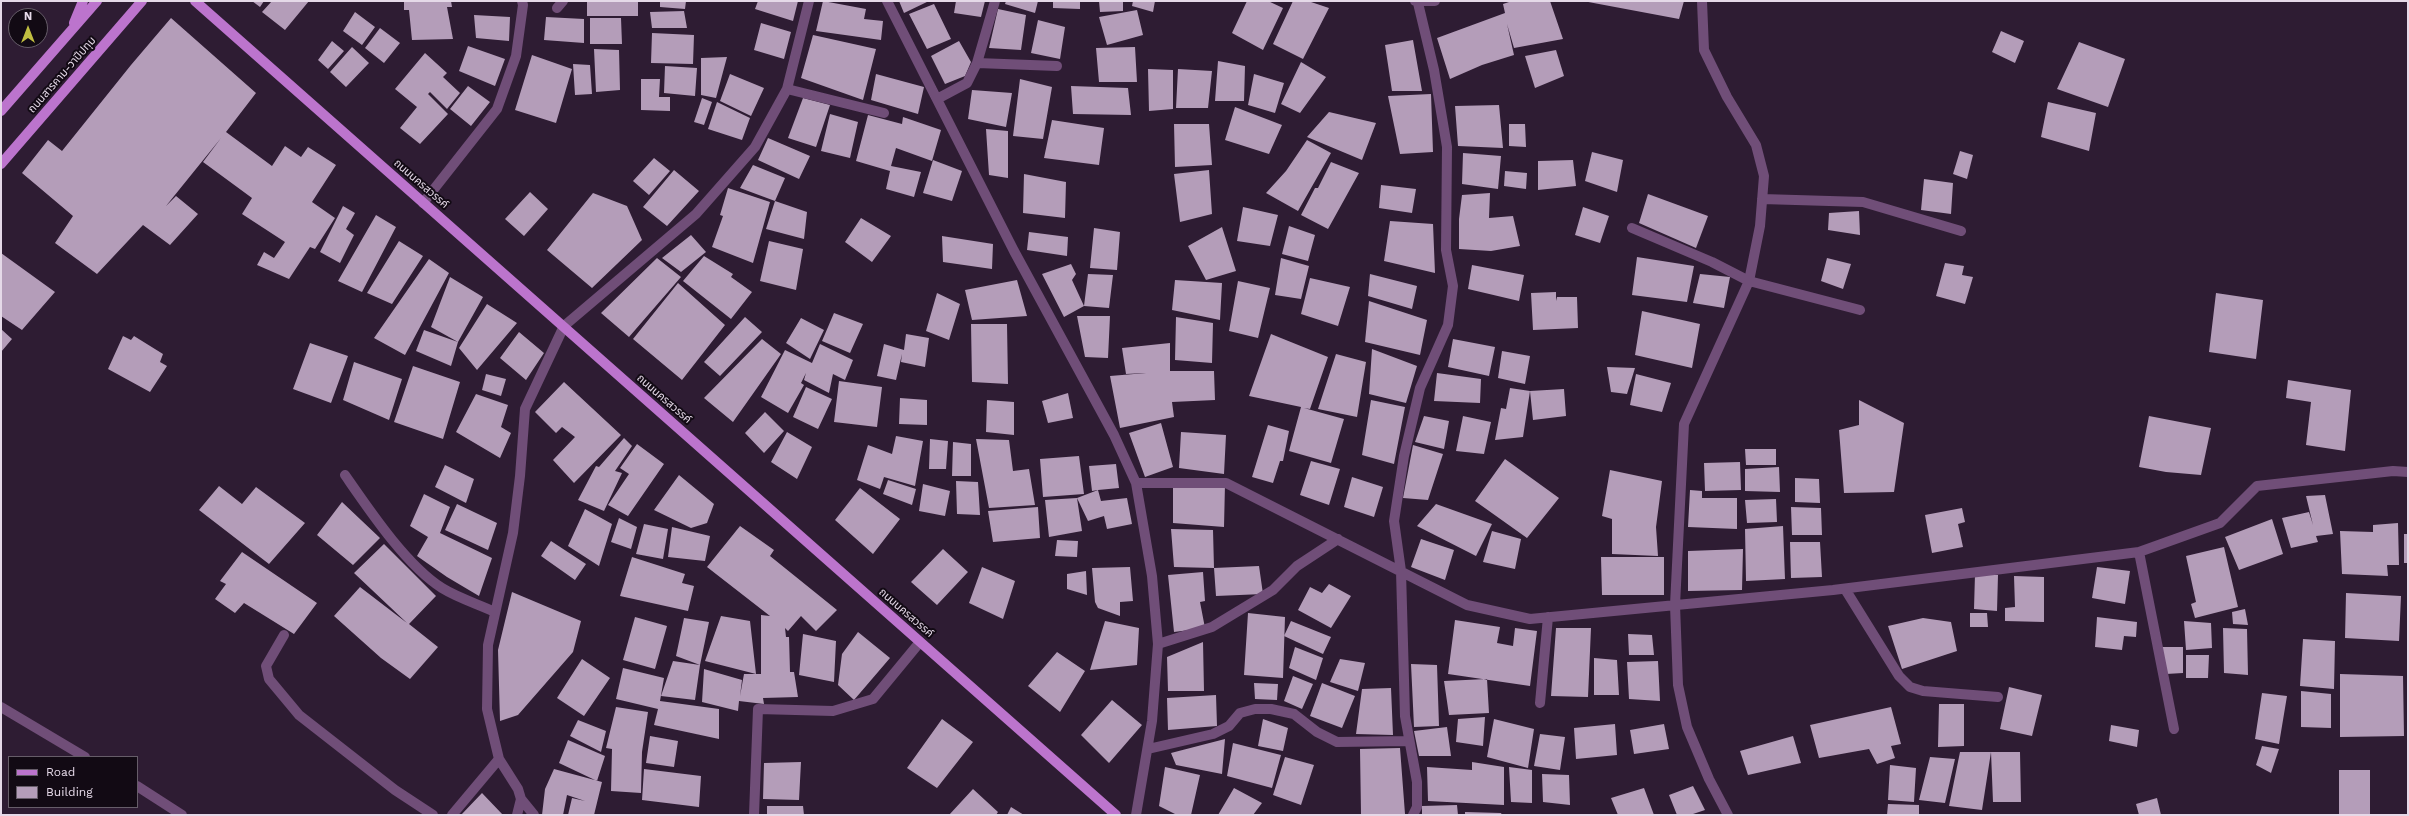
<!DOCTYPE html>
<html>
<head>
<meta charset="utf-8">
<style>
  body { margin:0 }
  #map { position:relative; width:2409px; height:816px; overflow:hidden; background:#2e1c33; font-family:"Work Sans",sans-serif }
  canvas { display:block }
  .frame { position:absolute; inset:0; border:2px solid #e5d9e8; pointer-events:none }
  .legend { position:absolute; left:8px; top:756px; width:130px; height:52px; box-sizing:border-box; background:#120a14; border:1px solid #665d69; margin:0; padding:5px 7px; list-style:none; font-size:12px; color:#e5d9e8 }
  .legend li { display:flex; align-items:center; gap:8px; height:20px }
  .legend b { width:20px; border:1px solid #665d69 }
  .north { position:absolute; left:8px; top:8px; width:40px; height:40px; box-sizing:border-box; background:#120a14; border:1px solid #665d69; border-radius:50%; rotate:0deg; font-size:11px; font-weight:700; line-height:16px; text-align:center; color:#e5d9e8 }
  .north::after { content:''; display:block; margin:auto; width:14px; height:18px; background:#c0be41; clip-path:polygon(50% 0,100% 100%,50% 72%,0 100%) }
</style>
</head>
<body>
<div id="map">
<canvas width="2409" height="816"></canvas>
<div class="frame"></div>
<ul class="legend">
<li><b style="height:5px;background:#bc74cd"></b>Road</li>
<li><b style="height:11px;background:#b49db9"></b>Building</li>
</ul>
<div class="north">N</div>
</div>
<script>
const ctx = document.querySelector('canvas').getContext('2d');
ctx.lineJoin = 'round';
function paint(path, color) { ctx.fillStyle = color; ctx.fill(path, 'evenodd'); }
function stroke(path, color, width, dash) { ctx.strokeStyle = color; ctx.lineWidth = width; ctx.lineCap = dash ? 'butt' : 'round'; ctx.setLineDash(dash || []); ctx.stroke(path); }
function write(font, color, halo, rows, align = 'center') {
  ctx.font = font + ' "Work Sans","Noto Sans Thai",sans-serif'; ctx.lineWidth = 4; ctx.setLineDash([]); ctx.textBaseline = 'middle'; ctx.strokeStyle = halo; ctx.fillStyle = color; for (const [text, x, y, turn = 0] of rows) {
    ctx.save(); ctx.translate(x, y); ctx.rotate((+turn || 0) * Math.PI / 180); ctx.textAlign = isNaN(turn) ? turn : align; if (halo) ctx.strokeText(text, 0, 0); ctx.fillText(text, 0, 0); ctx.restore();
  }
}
paint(new Path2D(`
  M252,1H264L260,7Z
  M272,1H309L285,30L262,12Z
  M404,1H451L452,7H447L453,39L412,40L409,10H404Z
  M587,1H638V16H587Z
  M660,1H686L685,9L660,7Z
  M758,1H798L793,21L755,9Z
  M823,1L866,9L864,19L883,21L881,40L816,31Z
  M899,1H929L904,13Z
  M956,1H985L981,17L954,13Z
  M1006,1H1038L1035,13L1005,4Z
  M1053,1H1080V9L1053,8Z
  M1099,1H1123V11L1100,12Z
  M1133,1H1155L1153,12L1132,6Z
  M1247,1H1268L1283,8L1263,50L1232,33Z
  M1293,1H1308L1329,8L1303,59L1273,44Z
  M1512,1H1550L1563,39L1514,48L1507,24L1514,55L1482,65L1450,79L1437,38L1505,13L1503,4Z
  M1583,1H1684L1679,19Z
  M934,4L951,39L927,49L909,14Z
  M998,9L1026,15L1021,50L989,48Z
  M1137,10L1143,35L1107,45L1099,17Z
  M684,11L687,28H652L650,12Z
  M355,12L375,27L362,45L343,31Z
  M474,15L510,17L509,41L476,38Z
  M546,17L584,19V43L544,40Z
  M171,18L256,93L226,132L272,166L285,146L301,157L308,147L336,165L312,202L335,218L315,249L310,247L289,279L257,265L264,252L274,258L285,242L242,214L252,198L203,162L221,138L166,206L176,196L198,214L170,245L143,225L97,274L55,243L73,216L22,173L48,140L62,151L131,65Z
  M590,18H621L622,44H590Z
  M1038,20L1065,27L1060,59L1031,53Z
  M761,23L791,32L784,59L754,50Z
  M380,28L400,43L384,63L365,48Z
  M2001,31L2024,41L2015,63L1992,52Z
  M652,33L694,35L693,64L651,63Z
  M813,35L876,49L863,100L801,78Z
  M1413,40L1422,91H1392L1385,45Z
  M332,41L344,51L328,69L318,60Z
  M959,41L971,62L965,76L945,84L931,56Z
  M2079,42L2125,59L2108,107L2057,89Z
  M468,46L505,59L495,86L459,71Z
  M352,47L369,63L346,87L330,72Z
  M1135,47L1137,82H1099L1096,48Z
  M594,49L619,50L620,90L596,92Z
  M1556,50L1564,76L1535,88L1525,56Z
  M425,53L447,73L443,77L460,93L447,109L430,92L428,94L448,114L420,144L400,128L417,107L395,89Z
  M532,55L572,69L556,123L515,110Z
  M727,57L716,98L701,95V58Z
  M1218,61L1245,66L1244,101H1215Z
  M1301,62L1326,77L1300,113L1281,104Z
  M573,64L590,65L592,94L575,95Z
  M665,66L697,68L695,96L664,93Z
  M1148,69L1173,70V109L1149,111Z
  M1178,69L1212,71L1208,108H1176Z
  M730,74L764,88L751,116L720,101Z
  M876,74L924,87L918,114L871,100Z
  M1254,74L1284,83L1275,113L1248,105Z
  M641,79H660L659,97H670V111L641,110Z
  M1020,79L1052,87L1043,139L1013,136Z
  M468,86L490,102L471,126L450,109Z
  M1071,86L1128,88L1131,115L1073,114Z
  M972,90L1012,93L1006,127L968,119Z
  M1431,94L1433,152L1400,154L1388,96Z
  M702,98L712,102L704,125L694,122Z
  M803,98L830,105L816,147L788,138Z
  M717,102L750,118L742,140L708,129Z
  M2048,102L2096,113L2089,151L2041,137Z
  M1499,105L1503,148L1458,146L1455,106Z
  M1235,107L1282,125L1269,154L1225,140Z
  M1329,112L1376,123L1362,160L1307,137Z
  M830,114L858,122L850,158L821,151Z
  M868,115L902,124L903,117L941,130L932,161L896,148L891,166L921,172L914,197L886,189L890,171L856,161Z
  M1052,120L1104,128L1099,165L1044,158Z
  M1174,124H1209L1212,165L1175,167Z
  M1509,124H1525L1526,147L1509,146Z
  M986,129L1008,131V178L989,175Z
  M768,138L810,156L799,179L758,160Z
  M1307,140L1331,153L1298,211L1266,193L1286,171Z
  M1960,151L1973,155L1967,179L1953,174Z
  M1592,152L1623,160L1617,192L1585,181Z
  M1463,153L1501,156L1498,189L1462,184Z
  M654,158L670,171L649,195L633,181Z
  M933,160L962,171L952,201L923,193Z
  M1573,160L1576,186L1538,190V161Z
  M1331,162L1359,173L1328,229L1301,215L1315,188H1318Z
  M753,165L785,178L775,201L740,188Z
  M674,170L699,191L667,226L643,207Z
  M1209,170L1212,214L1180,222L1174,174Z
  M1505,171L1527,173L1526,189L1504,186Z
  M1024,174L1066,182L1065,218L1023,213Z
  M1924,179L1953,183L1951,214L1921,210Z
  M1381,185L1416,189L1412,213L1379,208Z
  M728,188L770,202L753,263L712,247L723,216L720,215Z
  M530,192L548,209L524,236L505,219Z
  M593,193L627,206L642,240L592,288L547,250Z
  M1490,193L1489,218L1513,216L1520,246L1491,251L1459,249V219L1462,195Z
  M1648,194L1708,216L1696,248L1639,223Z
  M775,201L807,212L804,239L766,229Z
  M343,206L355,213L346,229L354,235L340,263L320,252Z
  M1243,207L1278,215L1270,246L1237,241Z
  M1583,207L1609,216L1600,243L1575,235Z
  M1859,211L1860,235L1828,230L1829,213Z
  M376,215L396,227L362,292L338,281Z
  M861,218L891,236L872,262L845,242Z
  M1390,221L1433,224L1435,273L1384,261Z
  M1289,226L1315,235L1308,261L1282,254Z
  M1222,227L1236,271L1206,280L1188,246Z
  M1094,228L1120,232L1117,270L1090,268Z
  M1029,232L1068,237L1067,256L1027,250Z
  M691,235L706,252L681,272L662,258Z
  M942,236L993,244L992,269L943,262Z
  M399,241L423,256L392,304L367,293Z
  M769,241L803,249L796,290L760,281Z
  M1,253L55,292L22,330L1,316Z
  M704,256L733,274L731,277L752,292L731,319L683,281Z
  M1637,257L1694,266L1687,302L1632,295Z
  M657,258L681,277L629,337L601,313Z
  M1281,258L1309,266L1301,299L1275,295Z
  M1827,258L1851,264L1843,289L1821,281Z
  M429,259L449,273L405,355L374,338Z
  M1945,263L1964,266L1962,275L1973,277L1965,304L1936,296Z
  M1071,264L1076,274L1072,280L1084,306L1064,317L1042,274Z
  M1472,265L1524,275L1519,301L1468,289Z
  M1088,274L1113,275L1109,308L1084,306Z
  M1370,274L1417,286L1412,309L1368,296Z
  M1700,274L1730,277L1724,308L1693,303Z
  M450,277L483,297L458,342L431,327Z
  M1310,278L1350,287L1338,326L1301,314Z
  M1017,280L1027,316L972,320L965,290Z
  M1175,280L1222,283L1220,320L1172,310Z
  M1238,281L1270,288L1258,338L1229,331Z
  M678,283L725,325L682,380L633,339Z
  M1556,292V301L1557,297H1577L1578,328L1533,330L1531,293Z
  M937,293L960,304L949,340L926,331Z
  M2216,293L2263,300L2256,359L2209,352Z
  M1369,301L1427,320L1420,355L1365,342Z
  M487,304L517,323L477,370L459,348Z
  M1642,311L1700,324L1692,368L1635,355Z
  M834,313L863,324L850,353L822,341Z
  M1077,316H1110L1108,358L1085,357Z
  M745,317L762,332L720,376L704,362Z
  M1176,317L1213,323L1212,363L1175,360Z
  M801,318L824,330L810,359L786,343Z
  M971,324H1007L1008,384L972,382Z
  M1,329L12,339L1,352Z
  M424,330L458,342L451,366L416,351Z
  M519,332L544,353L526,380L500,358Z
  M906,334L929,338L925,367L901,362L902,354L896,380L877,376L884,344L904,350Z
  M1271,334L1328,357L1310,409L1304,408L1344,419L1331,463L1289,451L1301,407L1249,396Z
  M123,336L131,340L134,336L163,354L160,362L167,366L150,392L108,369Z
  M762,339L781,354L733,422L704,398Z
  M1453,339L1495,347L1489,376L1448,367Z
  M310,343L348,356L331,403L293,389Z
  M1170,343V371H1214L1215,400L1172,402L1174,417L1120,428L1110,376L1146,373L1126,374L1122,348Z
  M820,344L853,360L845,380L833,374L829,393L804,380L806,373L801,383L804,385L788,413L761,397L785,350L812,363Z
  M1372,349L1417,366L1406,403L1369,394Z
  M1502,351L1530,356L1525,384L1498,378Z
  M1336,354L1366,362L1357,417L1318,409Z
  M354,362L402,379L389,420L343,400Z
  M413,366L460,382L443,439L394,422Z
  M1607,367L1635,368L1627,394L1611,392Z
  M1437,373L1481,379L1480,403L1434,401Z
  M486,374L506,379L501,396L482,390Z
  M1636,374L1671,383L1662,412L1630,405Z
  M2288,380L2351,390L2345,451L2306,445L2311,402L2286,398Z
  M839,381L882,387L877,427L834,422Z
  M564,382L621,435L574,483L553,460L575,437L562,427L556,433L535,412Z
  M806,387L832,399L818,429L793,417Z
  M1510,388L1530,391L1564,389L1566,416L1533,420L1530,391L1523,437L1495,440L1501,408L1506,409Z
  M1068,393L1073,418L1048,423L1042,401Z
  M476,394L508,405L501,427L511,433L500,458L456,432Z
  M900,398L927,400V425L899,424Z
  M987,400L1014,402V435L986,432Z
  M1371,400L1405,407L1394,464L1362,455Z
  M1859,400L1904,423L1894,492L1844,493L1839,430L1859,425Z
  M765,412L784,431L764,453L745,433Z
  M1424,416L1449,421L1444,449L1415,442Z
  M1463,416L1491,422L1484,454L1456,451Z
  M2149,416L2211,428L2201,475L2166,472L2139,467Z
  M1161,423L1173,467L1145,477L1129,433Z
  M1268,425L1289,431L1283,461H1280L1273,483L1252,477Z
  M787,432L812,447L797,479L771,462Z
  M1181,432L1226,435L1224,474L1179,468Z
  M896,436L923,441L915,486L884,477L880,489L857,480L868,445L892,454Z
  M624,438L632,446L615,471L622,473L604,511L578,500L596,466L599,467Z
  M930,439L948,441L946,469H929Z
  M976,439L1009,440L1013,471L1029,469L1035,505L989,508Z
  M953,442L971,444V476H952Z
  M637,444L664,464L628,516L608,505L629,474L620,468Z
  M1413,445L1443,454L1428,500L1403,498Z
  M1745,449H1776V465H1746Z
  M1079,456L1084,494L1043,497L1040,459Z
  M1505,459L1559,498L1527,538L1475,501Z
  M1311,461L1340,469L1329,505L1300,495Z
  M1740,462L1741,490L1705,491L1704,463Z
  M1116,464L1119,488L1098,490L1101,501L1127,498L1132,524L1107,529L1104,516L1088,521L1077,498L1098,490L1092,491L1089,466Z
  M445,465L474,479L466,503L435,487Z
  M1779,467L1780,492L1745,491V469Z
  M1610,470L1662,481L1656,527L1658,556L1612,554V519L1602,516Z
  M679,475L714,504L707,523L691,528L654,510Z
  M1352,477L1383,487L1374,517L1344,507Z
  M1795,478L1819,479L1820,503L1795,502Z
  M888,480L916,489L912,505L883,494Z
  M956,481L978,482L980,515L957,514Z
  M923,484L950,491L945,516L919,511Z
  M1225,484L1224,527L1173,523V485Z
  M219,486L242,504L256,487L305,523L269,564L199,510Z
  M860,488L900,519L873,554L835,520Z
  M1690,490L1702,491V498H1737V529L1688,527Z
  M424,494L450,507L440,533L492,558L479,596L447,577L417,556L428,537L410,526Z
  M2325,495L2333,534L2316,536L2318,542L2291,548L2282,518L2309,512L2313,525L2306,496Z
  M1077,498L1082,531L1049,537L1045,500Z
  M1776,499L1777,522L1747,523L1745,500Z
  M342,502L380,538L353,565L317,535Z
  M457,504L497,523L488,550L445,530Z
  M1436,504L1492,524L1476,556L1417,526Z
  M1038,507L1040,538L993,542L988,511Z
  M1791,507L1821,508L1822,535H1792Z
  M1962,508L1965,522L1958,524L1963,547L1932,553L1925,515Z
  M585,509L612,524L599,566L568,546Z
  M619,518L637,527L631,549L611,542Z
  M2272,519L2283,554L2239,570L2225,537Z
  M2398,523L2399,565H2387L2388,576L2342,574L2340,531L2373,532V525Z
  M644,524L668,529L663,559L636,554Z
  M740,526L774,550L770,556L837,610L816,631L801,616L788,631L785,628L786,637H789L790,672H794L798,697L763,698L764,704L739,701L738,711L702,702L704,669L742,680L740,696L744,674H761V615L770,616L707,567Z
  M1783,526L1785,579L1746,581L1745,529Z
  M672,527L710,536L705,561L668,557Z
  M1171,529L1213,530L1214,568L1174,567Z
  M1492,531L1521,539L1515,569L1483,562Z
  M2404,534H2408V563H2404Z
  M1421,539L1454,550L1445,580L1411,567Z
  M1057,540L1078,541L1077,557L1055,556Z
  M551,541L586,564L575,580L541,556Z
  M1790,542H1820L1822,577L1791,578Z
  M384,544L436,596L409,624L438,647L410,679L381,658L334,616L360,587L407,623L354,573Z
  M2224,547L2238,607L2195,618L2191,604L2196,602L2186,556Z
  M943,549L968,572L937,605L911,582Z
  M1743,549L1742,590L1688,591V551Z
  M242,552L317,603L294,634L244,603L235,613L215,599L226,584L220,581Z
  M632,557L685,574L682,583L694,586L688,611L620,596Z
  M1601,557H1664V595H1602Z
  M1259,566L1263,594L1216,596L1214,568Z
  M982,567L1015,581L1003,619L969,603Z
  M1130,567L1133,601L1120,602V616L1098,608L1095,602L1092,568Z
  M2097,567L2130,571L2125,604L2092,598Z
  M1086,571L1087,595L1067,589V574Z
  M1203,572L1205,601L1200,602L1205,628L1174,632L1168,575Z
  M1975,574L1998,575L1997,611L1974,609Z
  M2014,576L2044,577V622L2005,621V608L2015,607Z
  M1329,584L1351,596L1331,628L1298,610L1310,587L1322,593Z
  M512,592L581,621L573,652L518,715L500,721L498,650Z
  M2346,593L2401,596L2399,641L2345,638Z
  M2245,609L2248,625L2233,624L2232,612Z
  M1248,613L1285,617L1283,678L1244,675Z
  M1970,613H1987L1988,627H1970Z
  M721,616L750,621L756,674L705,661Z
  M635,617L667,626L655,669L623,660Z
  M2097,617L2137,622L2136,637L2124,636L2122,650L2095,647Z
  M684,618L709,622L700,665L676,656Z
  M1923,618L1951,622L1957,651L1902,669L1888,626Z
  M1455,620L1500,627L1497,643L1513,646L1515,628L1537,631L1530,686L1448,674Z
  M1105,621L1139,628L1137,665L1090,670Z
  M1291,621L1331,637L1323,654L1284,636Z
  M2184,621L2211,623L2212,648L2186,650Z
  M1556,628H1591L1588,697L1551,696Z
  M2223,628L2247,629L2248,675L2224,673Z
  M858,632L890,658L854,700L838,685L842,654Z
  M803,634L836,641L834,682L799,675Z
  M1628,634L1652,635L1654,655H1629Z
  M2303,639L2335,641L2334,689L2300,686Z
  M1203,642L1204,691H1168L1167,657Z
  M1295,647L1323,658L1316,680L1289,668Z
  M2161,647H2183V673L2166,674Z
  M1057,652L1085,671L1060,712L1028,686Z
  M2186,655H2209L2208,678H2186Z
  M1594,658L1617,660L1619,695H1594Z
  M582,659L610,678L584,716L557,698Z
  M1340,659L1365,663L1358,691L1330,682Z
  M673,661L700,665L695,700L661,696Z
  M1658,661L1660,701L1629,699L1627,662Z
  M1411,664L1437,665L1439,726L1414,727Z
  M623,668L664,678L660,701L719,709V739L654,725L658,709L616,699Z
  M2340,674L2403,676L2404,736L2340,737Z
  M1293,676L1313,684L1302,709L1284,701Z
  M1487,679L1489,713L1449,715L1444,681Z
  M1254,683L1278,684L1277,700L1255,699Z
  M1322,683L1355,696L1342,728L1310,716Z
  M2009,687L2042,695L2032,736L2000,729Z
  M1391,688L1393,735L1356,734L1362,689Z
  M2301,691L2331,694V728L2301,727Z
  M2262,693L2287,696L2279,744L2255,739Z
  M1216,695L1217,726L1168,730L1167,698Z
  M1112,700L1142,725L1109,763L1081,735Z
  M1939,704H1964V746L1938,747Z
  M616,707L648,712L642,752L641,793L611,791L612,749L606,748Z
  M1891,707L1901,744L1891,746L1895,758L1877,764L1869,749L1819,758L1810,725Z
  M1485,717L1483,746L1456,742L1458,719Z
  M942,719L973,742L937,788L907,768Z
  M1263,719L1288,728L1283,751L1258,746Z
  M1494,719L1534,729L1528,768L1487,757Z
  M578,720L606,731L601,752L570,736Z
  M1615,724L1617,755L1576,759L1574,728Z
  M1664,724L1669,749L1634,754L1630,730Z
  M2111,725L2139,730L2137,747L2109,741Z
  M1447,727L1451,756H1419L1414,731Z
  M1540,734L1565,737L1560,770L1534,766Z
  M650,736L678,741L674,767L646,763Z
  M1793,736L1801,763L1748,775L1740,751Z
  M1225,739L1222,774L1176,765L1171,753Z
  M568,740L605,756L597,781L559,763Z
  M1233,743L1281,755L1272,788L1227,776Z
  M2262,746L2279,749L2271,773L2256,765Z
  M1400,748L1405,814H1361L1360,749Z
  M1960,752H1991L1982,810L1949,806Z
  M1991,752H2020L2021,802H1993Z
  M1285,757L1314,765L1301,805L1273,795Z
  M1930,757L1955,759L1945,803L1919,800Z
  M801,762L799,800L763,799L764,763Z
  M1472,762L1504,767V805L1428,801L1427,767L1472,770Z
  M1890,765L1916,768L1914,802L1888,800Z
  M1165,767L1200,775L1191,815H1177L1159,806Z
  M1509,767L1532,770V803L1511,802Z
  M554,769L602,782L594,815H568L572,798L585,801L567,795L563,815H542L545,789Z
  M644,769L701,776L699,807L642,800Z
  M2339,770H2370V815H2339Z
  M1542,774L1569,775L1570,805L1543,802Z
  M1693,786L1705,810L1690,815H1677L1669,795Z
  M1234,788L1262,803L1253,815H1218Z
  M1644,788L1654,815H1618L1611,798Z
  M973,789L998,812L996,815H949Z
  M482,793L503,815H461Z
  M2157,798L2161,815H2139L2136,804Z
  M1888,804L1919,805V815H1887Z
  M1457,805L1458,815H1422V806Z
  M767,806H803L804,815H767Z
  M1011,807L1024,815H1007Z
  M1465,812L1501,813L1502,815H1465Z`), '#b49db9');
stroke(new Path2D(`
  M887,1L1014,251L1114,435L1136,483L1152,576L1158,644L1152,721L1136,815
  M1415,1H1435
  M1702,1L1704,50L1727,97L1756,145L1764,176L1760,226L1749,281L1684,424L1675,605L1678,685L1687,727L1709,779L1728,815
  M557,8L563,1
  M977,63L1057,66
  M787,89L884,113
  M937,99L967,83L977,63L995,1
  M1762,199L1863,202L1961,231
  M423,203L497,109L516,56L523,5L522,1
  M1632,228L1712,262L1749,281L1860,310
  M345,475C370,511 406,565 442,588C458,598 478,604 495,612
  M1136,483H1226L1467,605L1530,619L1833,590L2139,552L2220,523L2257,486L2393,471L2408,472
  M2139,552L2174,729
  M1845,589L1899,676L1910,687L1923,691L1998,697
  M284,635L266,666L269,679L299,715L395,790L433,815
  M1158,644L1212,627L1273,590L1297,566L1338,539
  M1540,703L1548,617
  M1,707L85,757
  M1148,749L1213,734L1229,726L1240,713L1255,709H1271L1294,714L1317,732L1337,742L1409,741
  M137,786L182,815
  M521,799L534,815
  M452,815L499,759
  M517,815L521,799L518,789L499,759L487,709L488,645L513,533L520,476L525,409L564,326L696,214L755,147L787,89L809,1
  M754,815L758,709L833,711L873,699L920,642
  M1413,815L1417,807V782L1405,716L1401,571L1394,521L1404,456L1420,388L1448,325L1453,286L1446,250L1447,147L1434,70L1418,3`), '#704e78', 10);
stroke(new Path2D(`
  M195,1L1116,815
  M74,23L83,1
  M1,111L97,1
  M1,164L142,1`), '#bc74cd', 10);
write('11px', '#e5d9e8', '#120a14', [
  ["ถนนสารคาม-วาปีปทุม",62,75,-49],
  ["ถนนนครสวรรค์",421,184,41],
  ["ถนนนครสวรรค์",664,399,41],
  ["ถนนนครสวรรค์",906,613,41]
]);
</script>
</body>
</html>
